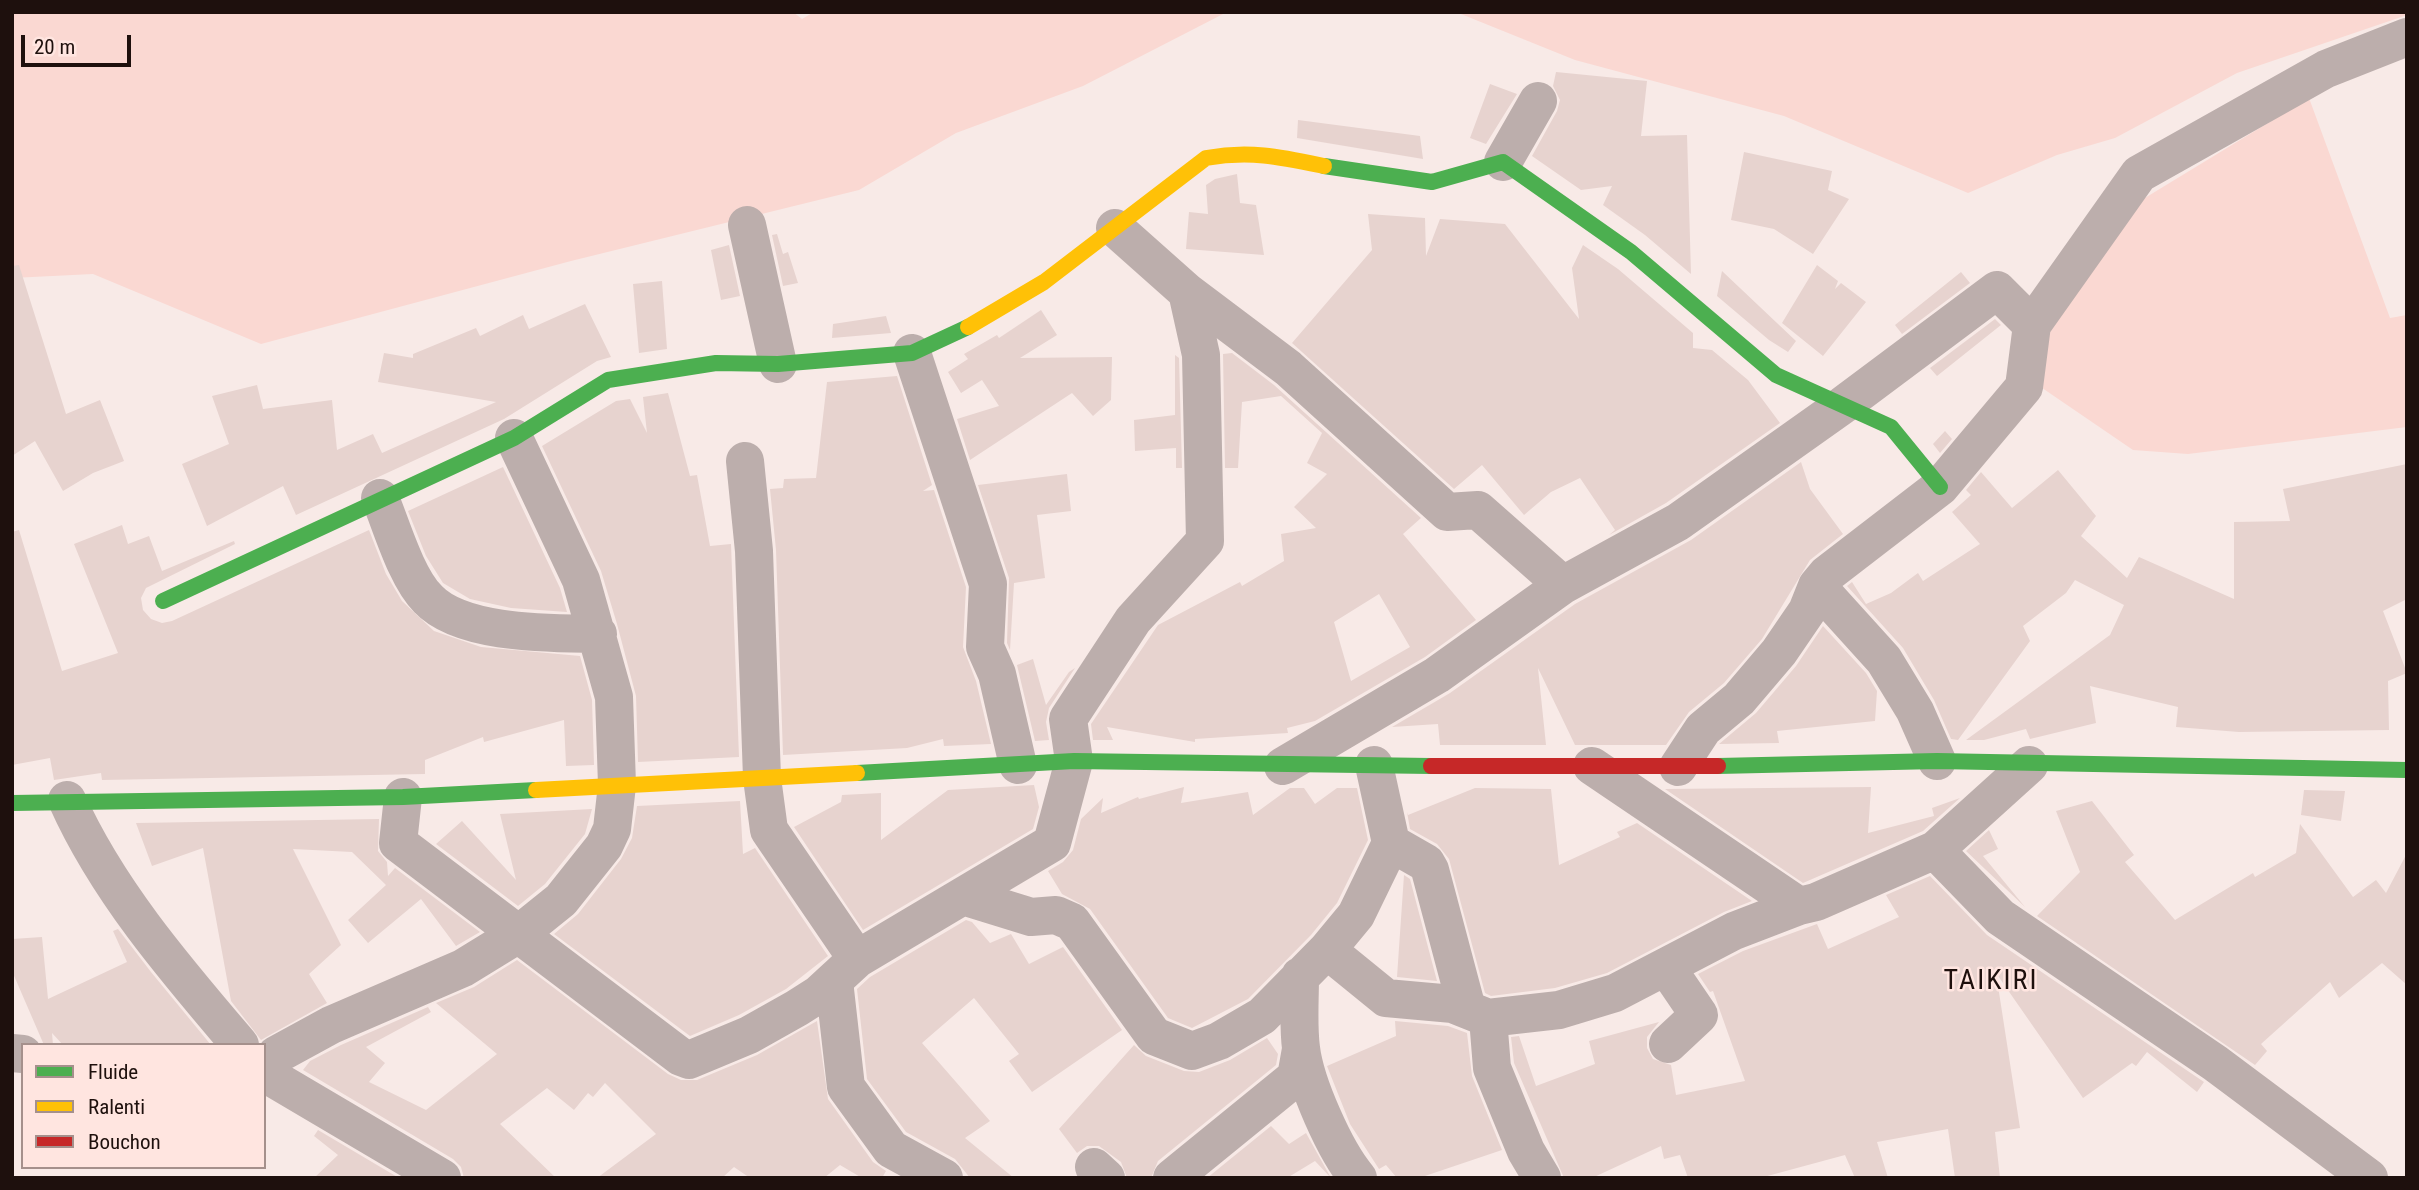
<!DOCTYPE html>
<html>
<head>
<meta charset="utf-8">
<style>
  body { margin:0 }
  #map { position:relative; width:2419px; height:1190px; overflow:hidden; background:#f8eae7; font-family:"Roboto Condensed",sans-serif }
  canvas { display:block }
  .frame { position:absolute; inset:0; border:14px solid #1e100d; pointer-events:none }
  .legend { position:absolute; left:21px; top:1043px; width:245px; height:126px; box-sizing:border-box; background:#ffe5e0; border:2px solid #a5908c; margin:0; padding:9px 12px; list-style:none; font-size:21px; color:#1e100d }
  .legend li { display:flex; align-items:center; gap:14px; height:35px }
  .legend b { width:35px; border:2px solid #a5908c }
  .scale { position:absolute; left:21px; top:35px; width:110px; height:32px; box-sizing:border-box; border:4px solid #1e100d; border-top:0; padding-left:9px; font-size:21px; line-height:24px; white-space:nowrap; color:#1e100d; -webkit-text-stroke:5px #ffe5e0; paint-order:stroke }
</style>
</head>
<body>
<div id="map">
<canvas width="2419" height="1190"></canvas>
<div class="frame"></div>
<ul class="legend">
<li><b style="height:9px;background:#4caf50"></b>Fluide</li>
<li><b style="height:9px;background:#ffc107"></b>Ralenti</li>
<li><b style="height:9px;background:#c62828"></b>Bouchon</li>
</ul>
<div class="scale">20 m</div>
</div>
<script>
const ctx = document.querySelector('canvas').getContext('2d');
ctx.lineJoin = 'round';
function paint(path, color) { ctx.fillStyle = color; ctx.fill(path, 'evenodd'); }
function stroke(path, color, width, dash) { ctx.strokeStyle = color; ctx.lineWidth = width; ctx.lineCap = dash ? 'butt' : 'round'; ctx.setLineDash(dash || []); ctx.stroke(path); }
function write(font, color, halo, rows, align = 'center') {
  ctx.font = font + ' "Roboto Condensed",sans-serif'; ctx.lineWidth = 5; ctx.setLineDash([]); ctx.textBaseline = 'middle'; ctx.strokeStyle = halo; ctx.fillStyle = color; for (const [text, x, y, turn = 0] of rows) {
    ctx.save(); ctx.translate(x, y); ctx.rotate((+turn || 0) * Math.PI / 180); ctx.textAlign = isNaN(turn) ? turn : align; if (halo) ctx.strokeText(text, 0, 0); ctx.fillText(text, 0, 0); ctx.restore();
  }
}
paint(new Path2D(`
  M12,12H793L802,19L814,12H1227L1083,86L956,133L859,190L571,261L261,344L93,274L12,278Z
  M1456,12H2407V15L2237,73L2115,138L2057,155L1968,193L1784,116L1575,60Z
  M2309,98L2390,318L2407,315V427L2188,454L2133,450L2029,379L2055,305L2135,204Z`), '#fad8d2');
paint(new Path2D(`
  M1556,72L1647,81L1641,136L1687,135L1691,274L1645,235L1603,205L1612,186L1581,190L1532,156L1557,111L1560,100L1553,86Z
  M1490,84L1517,94L1486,144L1470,138Z
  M1298,120L1420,136L1423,159L1297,138Z
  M1744,152L1832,171L1828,190L1849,199L1813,254L1774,229L1731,220Z
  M1237,174L1240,203L1256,205L1264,255L1186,249L1189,212L1208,214L1206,185L1215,179Z
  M1368,214L1425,218L1426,256L1440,219L1505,224L1579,319L1572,268L1583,245L1618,269L1693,333V348L1712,350L1748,380L1780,423L1666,503L1609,535L1615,530L1580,478L1551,492L1524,515L1482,465L1454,489L1292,343L1372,250Z
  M777,234L783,254L788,252L798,283L783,286L772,235Z
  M729,245L740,296L721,300L711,250Z
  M19,265L66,414L100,400L124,461L93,473L63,491L35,441L12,456V266Z
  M1817,265L1838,281L1835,289L1841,283L1866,302L1823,356L1782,323Z
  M1722,271L1796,341L1788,352L1769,340L1717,296Z
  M1961,272L1970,283L1902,334L1895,325Z
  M662,281L667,349L639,353L633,284Z
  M585,304L611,357L597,361L504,419L296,515L283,486L207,526L182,464L229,444L212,396L257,385L263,409L332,400L337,450L373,434L382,453L496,402L378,382L384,353L413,358V354L476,328L480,336L523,315L529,329Z
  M1041,310L1057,335L1020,358L1112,357L1111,400L1093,416L1072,393L970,460L957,419L999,406L982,380L961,393L948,372L968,359L964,354L997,335L999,338Z
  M886,316L891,333L832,338L833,324Z
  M1995,319L2001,325L1937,376L1930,368Z
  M1232,353L1274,385L1421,518L1403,534L1476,620L1425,657L1315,721L1287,728L1288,733L1195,739V742L1107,727L1113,740H1093L1091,724L1158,625L1240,582L1242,586L1284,561L1281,534L1316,528L1294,507L1327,474L1307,463L1322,433L1281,396L1242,402L1238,468H1225L1223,354ZM1379,594L1410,647L1351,681L1334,622Z
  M1175,355L1179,358L1182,468H1176V448L1135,451L1134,420L1175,415Z
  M897,376L932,485L923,491L934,490L966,587L963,647L976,681L991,744L944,746L943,739L907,748L783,755L776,550L770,489L783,488L784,479L816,478L827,382Z
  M668,393L690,476L697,475L710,546L731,544L739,757L638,762L636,696L617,624L601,571L542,446L616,401L630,399L647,433L643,397Z
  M1945,431L1952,439L1940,453L1933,444Z
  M1801,462L1810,489L1843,534L1810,560L1762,639L1724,683L1689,712L1666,745H1575L1538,668L1546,745H1440L1438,724L1392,727L1450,693L1575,604L1691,540Z
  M2407,464V599L2383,611L2407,673L2388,681L2389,730L2239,732L2176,727L2178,707L2090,686L2096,723L2030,739L2026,729L1984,740H1966L2110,635L2124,605L2075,580L2066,593L2023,626L2030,641L1958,740L1951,739L1934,700L1903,648L1847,586L1852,582L1866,604L1891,593L1918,573L1923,581L1980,544L1952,512L1971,495L1966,490L1981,472L2012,508L2058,470L2096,516L2081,536L2127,578L2139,557L2234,599V522L2290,521L2283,489Z
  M503,467L560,588L567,612L511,608L470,599L443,583L426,556L408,511Z
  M1067,474L1071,511L1037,515L1045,578L1014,583L1010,650L1007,643L1009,578L978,485Z
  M122,525L128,544L149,536L162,571L234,541L235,544L146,588L141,598L143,610L151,619L162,623L172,621L369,530L386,574L402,601L434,631L481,647L580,656L592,700L594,765L566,766L564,720L484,742L483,737L425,760V774L102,780L101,773L54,780L50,758L12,765V532L19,530L62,671L118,653L74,544Z
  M1823,626L1866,673L1877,691L1875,721L1777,731L1779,743L1719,744L1756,713L1796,666Z
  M1033,659L1046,705L1069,672L1075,668L1049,708L1046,722L1049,740L1035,741L1017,665Z
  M1034,785L1039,807L1033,829L863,930L794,827L841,802L842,795L881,793V840L948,790Z
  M1184,787L1181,803L1248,792L1253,815L1290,788H1304L1315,804L1337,788H1357L1368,840L1337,903L1311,935L1248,999L1192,1028L1168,1018L1090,909L1062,894L1048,871L1063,862L1073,850L1081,819L1103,798L1101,813L1138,797L1139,799Z
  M1871,787L1868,833L1934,816L1932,808L1960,798L1923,831L1803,883L1665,789Z
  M1475,788L1551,789L1559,865L1620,837L1617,832L1637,823L1752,901L1724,912L1607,973L1555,988L1491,996L1485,993L1449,859L1437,844L1410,829L1407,812L1408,815Z
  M2304,790L2345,791L2341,821L2301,815Z
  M740,801L743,854L755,848L828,956L786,989L739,1015L690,1036L554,934L578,914L621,859L632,838L637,806Z
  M2092,801L2134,855L2125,862L2175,920L2253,873L2255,877L2296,853L2300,824L2353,897L2376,880L2386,893L2407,853V985L2382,963L2339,998L2330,982L2261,1044L2267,1051L2255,1065L2037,916L2080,872L2056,811Z
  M592,809L585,834L545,884L518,906L436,844L462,821L516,880L500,814Z
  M379,819L378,851L387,862L388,876L395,868L480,932L456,946L421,899L368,943L348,920L386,885L352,852L293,849L341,945L309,974L327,1003L261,1040L231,1001L203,848L152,866L136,823Z
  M1989,830L1998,849L1983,856L2025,907L1966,851Z
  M1404,875L1410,879L1437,981L1397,977Z
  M1930,876L1987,935L2204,1082L2197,1092L2147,1052L2136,1066L2132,1063L2083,1098L1996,973L2020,1128L1995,1132L2000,1178H1955L1948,1129L1877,1142L1888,1178H1855L1845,1155L1760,1178H1688L1680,1155L1664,1159L1661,1146L1592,1178H1564L1514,1063L1511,1037L1519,1036L1536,1086L1595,1064L1589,1041L1659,1022L1647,1037V1048L1653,1059L1671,1065L1676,1095L1745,1081L1713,991L1710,992L1698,974L1743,951L1817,924L1828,949L1899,917L1886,895Z
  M966,920L972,922L990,943L1011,934L1029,964L1063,947L1122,1030L1032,1092L1009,1061L1019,1054L974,998L922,1043L990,1121L965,1138L1014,1178H970L955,1159L906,1132L867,1079L857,989L870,977Z
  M118,929L151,972L211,1045H63L52,1033L53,1045H44L12,971V939L42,937L48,999L127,962L113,931Z
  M517,960L668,1074L681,1080H697L757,1055L817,1021L828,1099L873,1162L886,1171L882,1178H862L840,1165L824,1178H750L734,1167L722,1178H597L656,1134L605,1083L593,1097L588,1093L574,1110L547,1088L500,1124L556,1178H464L461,1167L453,1159L303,1070L310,1061L341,1045L428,1007L431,1012L366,1047L385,1063L369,1082L426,1110L497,1054L436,1003L474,987Z
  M1395,1021L1448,1026L1467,1033L1472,1076L1502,1150L1419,1178H1397L1386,1165L1379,1169L1350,1124L1327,1066L1396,1036Z
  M1267,1038L1278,1054L1276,1065L1158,1161L1151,1178H1127L1121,1162L1099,1146H1087L1077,1153L1059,1129L1134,1045L1146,1056L1184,1071L1199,1072L1230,1060Z
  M1271,1126L1289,1144L1306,1133L1331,1178L1315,1161L1287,1178H1207Z
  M318,1130L399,1178H314L338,1155L314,1136Z`), '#e7d3cf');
stroke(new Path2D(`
  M1503,162L1538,101
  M747,225L778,364
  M1115,228L1187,292L1288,368L1447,512L1478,510L1563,585
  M912,353L988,584L985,647L997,674L1018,765
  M745,461L754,551L762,778L769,830L857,959
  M380,498C392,527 406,577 428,599C462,635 552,633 598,634
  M1817,586L1884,660L1915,711L1937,761
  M1374,765L1391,843L1426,863L1430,870L1467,1009
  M1283,766L1437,675L1563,585L1678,522L1843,405L1997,290L2032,325
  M1592,766L1799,906
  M1678,767L1703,729L1739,699L1779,652L1807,611L1817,586L1827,574L1940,487L2024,387L2032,325L2139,174L2326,69L2407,37
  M403,797L398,843L681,1057L689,1060L749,1035L797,1008L819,994L857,959L1052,843L1074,761L1068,719L1133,620L1205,541L1201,355L1187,292
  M67,800C107,890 176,970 240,1045
  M1935,850L2000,917L2215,1063L2369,1178
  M963,896L1031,917L1056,915L1072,922L1154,1036L1192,1051L1219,1041L1262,1016L1327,950L1356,915L1391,843
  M1327,950L1386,998L1453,1004L1488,1018L1559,1010L1615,993L1734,931L1799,906L1816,902L1935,850L2029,765
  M1667,968L1699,1015L1668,1044
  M1300,976C1300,1000 1298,1025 1301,1048C1305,1083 1335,1151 1358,1178
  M834,981L846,1087L891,1149L944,1178
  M1488,1018L1492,1068L1526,1151L1542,1178
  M12,1053L23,1054
  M264,1072L276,1055L331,1025L463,968L520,933L561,900L604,846L612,829L617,785L614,697L581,580L514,438
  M264,1073L442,1178
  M1094,1167L1106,1178
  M1172,1178L1296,1077L1301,1049`), '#bcaeac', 38);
stroke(new Path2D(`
  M1324,166L1432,182L1503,162L1631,252L1776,375L1891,427L1940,487
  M163,601L514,438L608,380L716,363L778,364L912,353L968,327
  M1718,766L1937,761L2407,770
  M857,773L1074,761L1431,766
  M12,803L403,797L536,790`), '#4caf50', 16);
stroke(new Path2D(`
  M968,327L1044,282L1206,158C1250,150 1281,157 1324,166
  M536,790L857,773`), '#ffc107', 16);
stroke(new Path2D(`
  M1431,766H1718`), '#c62828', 16);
ctx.letterSpacing = '2px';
write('28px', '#1e100d', '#ffe5e0', [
  ["TAIKIRI",1991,982]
]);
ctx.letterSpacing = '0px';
</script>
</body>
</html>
